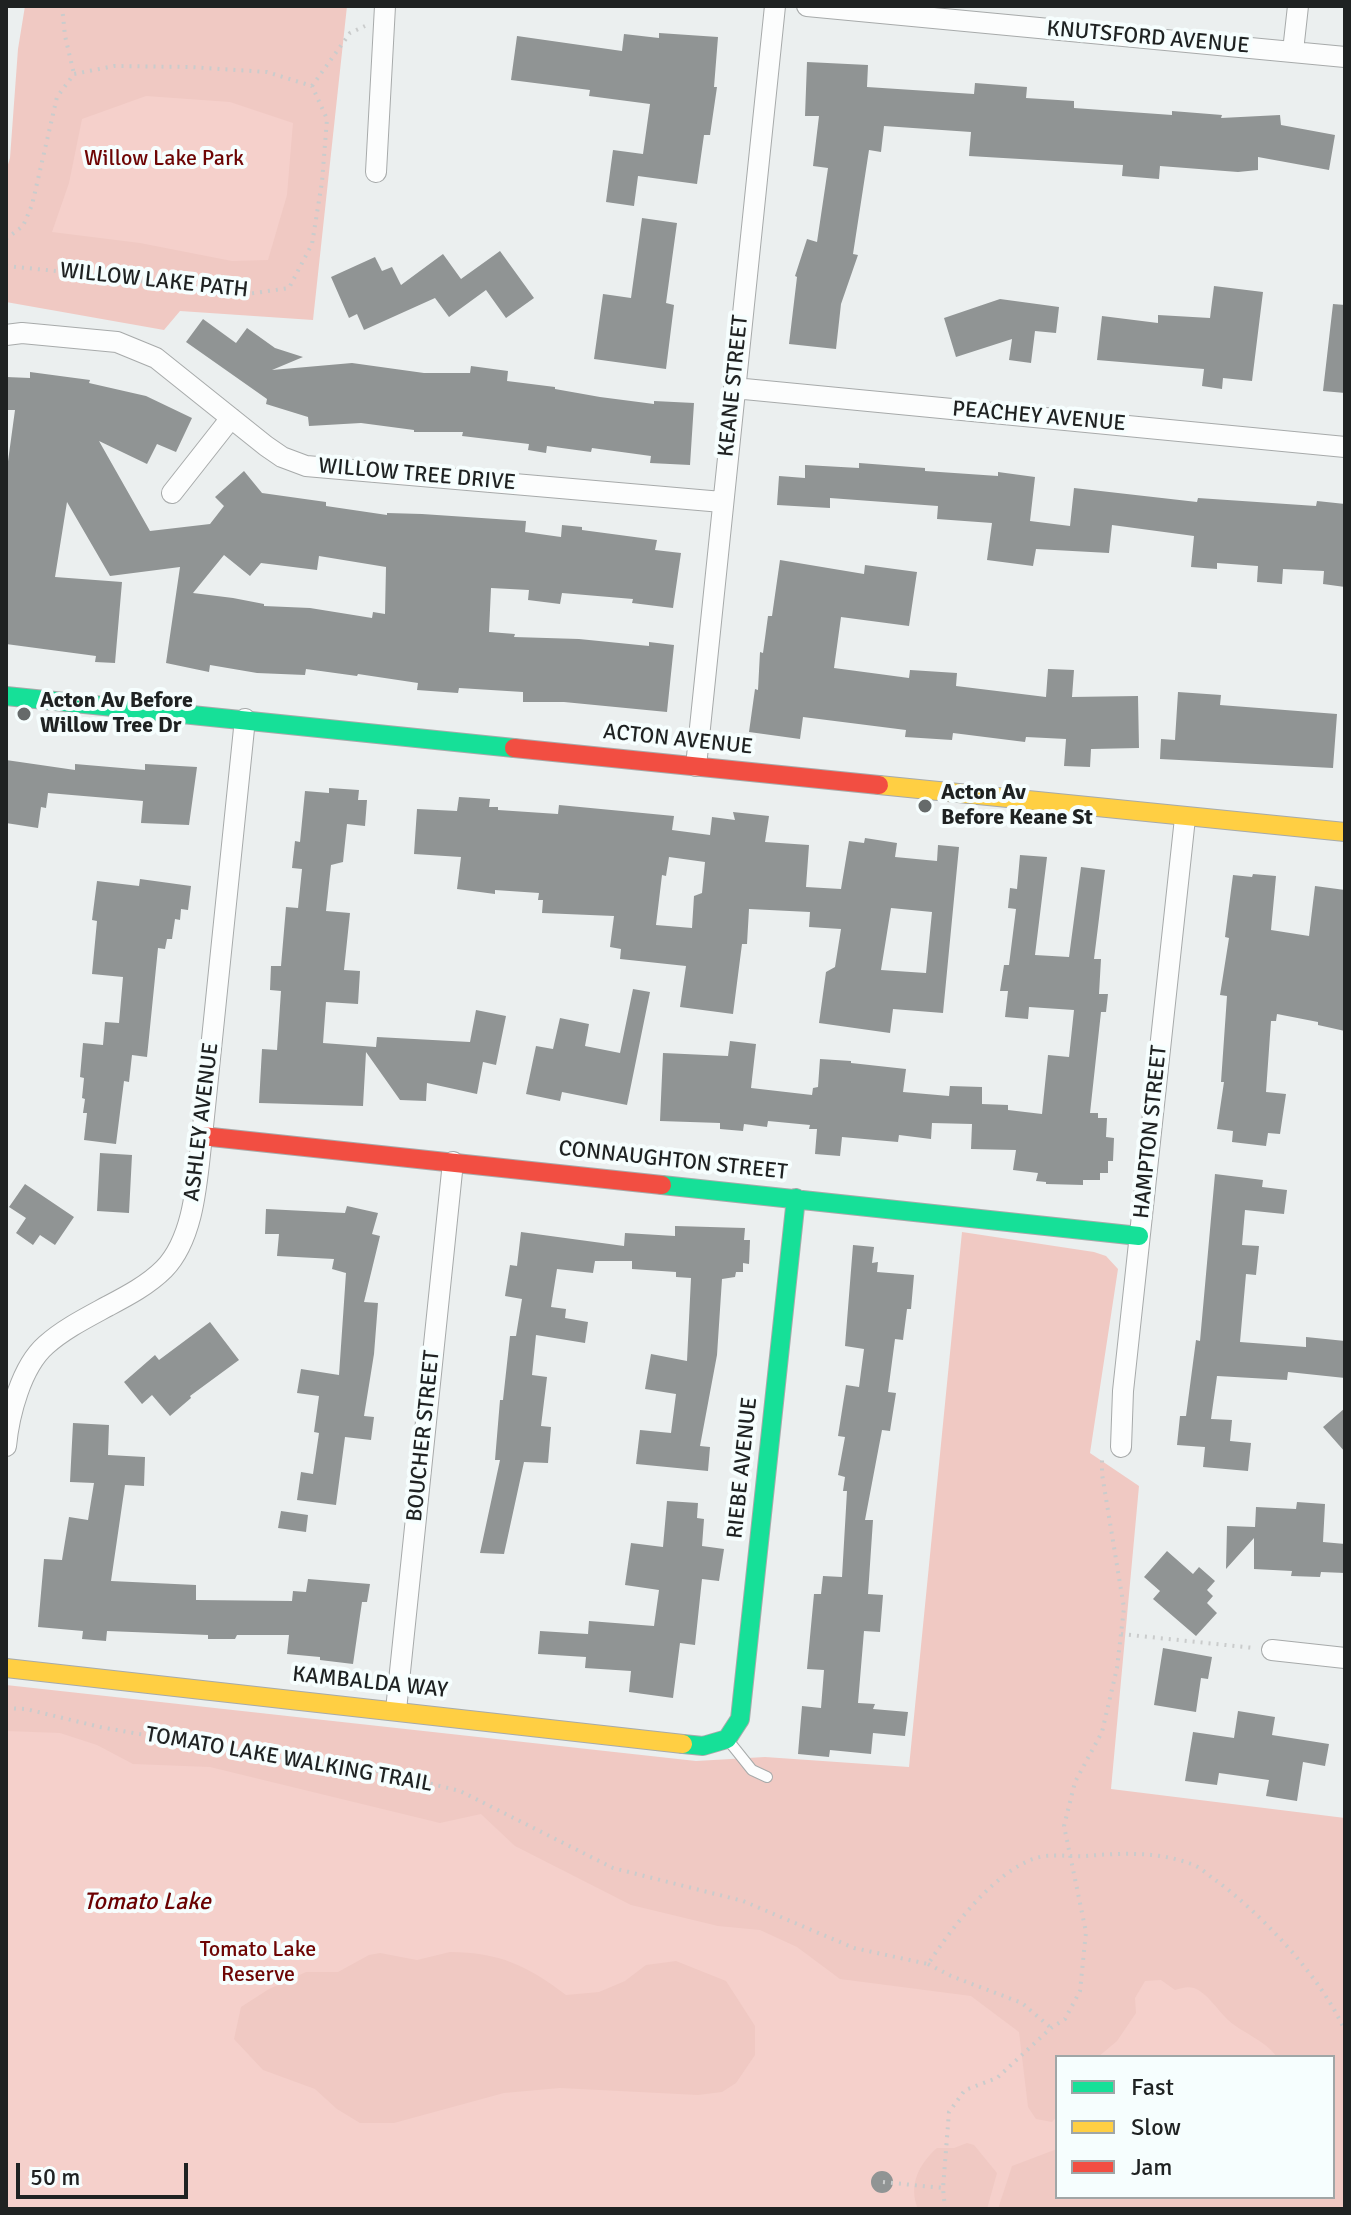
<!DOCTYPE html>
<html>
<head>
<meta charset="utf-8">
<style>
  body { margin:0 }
  #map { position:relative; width:1351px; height:2215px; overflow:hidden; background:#ebefef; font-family:Signika,sans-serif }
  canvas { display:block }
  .frame { position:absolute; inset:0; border:8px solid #1f2222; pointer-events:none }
  .legend { position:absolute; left:1055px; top:2055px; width:280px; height:144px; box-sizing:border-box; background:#f6fefe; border:2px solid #a0a6a6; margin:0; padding:10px 14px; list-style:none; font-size:24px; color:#1f2222 }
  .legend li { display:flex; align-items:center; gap:16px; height:40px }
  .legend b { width:40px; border:2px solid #a0a6a6 }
  .scale { position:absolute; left:16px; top:2163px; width:172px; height:36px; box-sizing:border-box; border:4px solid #1f2222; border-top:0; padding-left:10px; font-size:24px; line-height:28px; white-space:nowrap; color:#1f2222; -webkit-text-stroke:6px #f6fefe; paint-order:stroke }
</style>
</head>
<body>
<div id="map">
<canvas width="1351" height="2215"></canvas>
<div class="frame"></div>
<ul class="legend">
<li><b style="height:10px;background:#16e098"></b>Fast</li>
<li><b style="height:10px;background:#ffcf43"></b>Slow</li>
<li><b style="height:10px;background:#f24e42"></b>Jam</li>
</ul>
<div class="scale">50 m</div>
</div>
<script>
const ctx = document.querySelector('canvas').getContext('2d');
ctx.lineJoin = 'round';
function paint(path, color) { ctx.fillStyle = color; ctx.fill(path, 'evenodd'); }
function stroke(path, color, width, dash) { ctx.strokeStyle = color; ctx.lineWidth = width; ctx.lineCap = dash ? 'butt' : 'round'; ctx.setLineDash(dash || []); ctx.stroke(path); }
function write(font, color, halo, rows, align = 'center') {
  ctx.font = font + ' Signika,sans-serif'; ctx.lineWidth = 8; ctx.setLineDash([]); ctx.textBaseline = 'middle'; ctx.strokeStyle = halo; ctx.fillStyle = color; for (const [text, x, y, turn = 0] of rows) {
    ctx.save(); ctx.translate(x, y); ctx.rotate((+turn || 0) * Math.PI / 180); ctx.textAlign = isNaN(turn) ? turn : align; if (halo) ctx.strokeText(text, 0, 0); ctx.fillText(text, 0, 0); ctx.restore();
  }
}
paint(new Path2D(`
  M25,6H347L313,320L180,311L164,330L6,302V171L10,158L18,49Z
  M962,1232L1094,1252L1106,1256L1118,1269L1090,1453L1139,1486L1111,1789L1345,1818V2209H6V1685L696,1761L765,1757L909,1767ZM1057,2057H1333V2197H1057Z`), '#f0c9c3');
paint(new Path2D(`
  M146,96L230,102L293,123L287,195L268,260L232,261L140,243L52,232L69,183L82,119Z
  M6,1731L60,1733L97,1745L133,1764L210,1767L440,1823L481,1814L515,1846L631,1905L718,1926L760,1930L797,1947L840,1979L971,1996L1019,2032L1028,2107L1036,2119L1052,2122L1057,2116V2149L1012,2166L998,2209H987L997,2173L974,2145L967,2143L954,2148H937C919,2164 908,2185 918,2209H6ZM450,1952C499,1952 528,1966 566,1995L599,1992L625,1981L646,1965L676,1961L726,1981L755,2026V2055L736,2083L722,2092L698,2095L560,2088L504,2093L394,2123H360L337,2109L315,2089L263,2070L234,2039L241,2007L269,1989L306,1972H338L369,1955L380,1953L417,1960Z
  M1161,1980L1175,1990C1182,1988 1187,1986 1194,1988C1207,1993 1217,2009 1227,2019C1243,2034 1264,2039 1277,2057H1098L1117,2041L1136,2013L1135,1998L1145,1981Z`), '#f5d0cb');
paint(new Path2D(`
  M659,33L718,37L714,87H717L710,135H704L697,184L638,176L634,206L606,202L613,150L643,154L650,104L589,96L590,90L511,80L517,36L622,51L624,34L659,38Z
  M807,62L868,65L867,87L974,94L975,83L1027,87L1026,98L1074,101V108L1172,115V111L1222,115L1221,118L1280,115L1281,125L1335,135L1329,170L1258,157V170L1238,172L1160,166L1159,179L1122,176L1123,165L969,156L971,132L884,126L881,152L869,150L853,254L858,255L841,304L836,349L789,344L797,277L795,276L807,239L817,242L828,168L813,166L819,116H805Z
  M642,218L677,223L666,303L674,305L666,369L594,359L603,294L631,298Z
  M500,251L534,298L506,318L486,290L449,317L435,298L364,330L357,314L349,318L331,277L375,257L382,271L392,267L401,285L443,254L461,279Z
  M1214,286L1263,292L1252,381L1223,378L1222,389L1202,386L1204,369L1097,360L1102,316L1158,323V315L1210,318Z
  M1000,299L1059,307L1056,333L1035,331L1031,363L1009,360L1012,339L956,357L944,318Z
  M1333,304L1345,305V393L1323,391Z
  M203,319L236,343L247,328L275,348L303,357L272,370L352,363L424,373H470L471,366L508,371L507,381L555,387V389L600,397L654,404V401L694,403L690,465L650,463L651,456L592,448L591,452L547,446L546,453L528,450L529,444L462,436L463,432H414V430L361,423L309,426L308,417L266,404L267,399L186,342Z
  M30,372L90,380L89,383L146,396L192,418L176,452L157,444L147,464L99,441L150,531L210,524L224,506L215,497L244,471L262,493L326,502V506L387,515V513L422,514L526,521L525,532L561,537L562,525L582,527V530L657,540L655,550L681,553L673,608L632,603L633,599L562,593L560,604L528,600L529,590L491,588L489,632L515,634L514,637L579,639L649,646V642L674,645L667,712L564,702H523V692L459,688L458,693L417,690L418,683L358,674L357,676L306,669L305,675L257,673L210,665L209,672L166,663L180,567L110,576L67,502L55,577L122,582L115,663L95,662L96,656L6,644V476L15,410H6V377L30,378ZM224,555L250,576L261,563L317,570L319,556L386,567L385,614L373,612L372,618L310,608L264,606V604L233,598L193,593Z
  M859,463L925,468V471L998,476V472L1035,477L1030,521L1070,526L1074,488L1197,502L1198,498L1316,506L1317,501L1345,504V587L1323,584L1324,571L1283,569L1282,584L1257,582L1258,566L1217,563V569L1191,567L1194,536L1112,525L1109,553L1036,549L1033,566L987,560L992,523L937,519L938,506L830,498V508L777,505L779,476L805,478V465L859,468Z
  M780,560L864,574L865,565L917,572L909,626L841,617L834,668L909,678L910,670L957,673L956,686L1046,697L1048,669L1074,670L1072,697L1138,696L1139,748L1091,749L1090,767L1064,766L1066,739L1026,737L1025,742L953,733L952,740L905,737L906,730L803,717L800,739L749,732L755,689L758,690L760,652L763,653L768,616H772Z
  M1178,692L1221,695L1220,705L1337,714L1333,768L1160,759L1161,739L1175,740Z
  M6,760L75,770V764L145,770V764L197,767L189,825L141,823L143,801L48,793L46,808L41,807L38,828L6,823Z
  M329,788L359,790L358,800H367L365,826L347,824L343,862L331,865L326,911L350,913L344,970L360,971L358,1004L326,1002L323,1043L376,1047L377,1037L470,1042L476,1010L506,1016L496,1065L483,1062L477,1094L427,1083L426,1101L400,1100L366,1052L363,1106L259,1103L262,1049L277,1050L281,991L270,990L271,966H281L286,907L298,908L302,869L292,868L295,841L300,842L305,791L329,793Z
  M459,797L490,799L489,807H498V810L558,814L559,805L674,816L672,830L710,835L712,817L735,820L733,812L769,816L765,842L809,845L806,887L841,889L849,841L864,843L865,838L897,843L895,857L937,861L938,845L959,847L943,1013L893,1009L890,1033L819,1023L826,972L835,967L841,929L809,927L810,912L749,909L747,944H742L733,1014L680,1007L686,966L620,959L621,949L610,947L614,916L542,913L543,900H538L539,893L495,890V894L457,889L461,857L414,854L417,809L457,811ZM669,857L705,862L702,893L694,896L692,928L656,925L662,875L666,876ZM891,908L932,912L926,973L881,970Z
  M1020,855L1047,857L1035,955L1069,957L1081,867L1105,870L1094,959H1101L1099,994H1108L1106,1012H1101L1090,1113H1098V1118H1107L1106,1137L1114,1138L1113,1161H1108V1173H1100V1180H1083V1185L1046,1184V1182L1036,1181L1038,1173L1013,1170L1016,1150L971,1149L972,1124L932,1123L931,1139L899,1135L898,1142L842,1137L840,1156L815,1154L817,1129H809L810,1125L768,1121L767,1127L744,1124L743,1131L720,1129V1123L660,1121L663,1053L728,1056L730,1041L756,1044L751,1088L812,1095L813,1088L818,1087L820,1059L851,1061V1063L906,1069L903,1092L949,1096L950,1086L982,1087V1104L1008,1105V1110L1042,1114L1048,1055L1069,1057L1074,1010L1029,1007L1028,1019L1005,1017L1008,991H1000L1004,965H1009L1016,909L1008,908L1010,888L1017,889Z
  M1253,874L1276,876L1271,930L1309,936L1315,886L1345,890V1031L1318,1025V1022L1277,1014L1276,1021H1271L1266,1092L1286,1094L1280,1134L1268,1133L1266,1146L1232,1142L1233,1131L1217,1129L1224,1082H1221L1227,996L1220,995L1229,938L1225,937L1233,875L1252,877Z
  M140,879L191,886L188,910L181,909L180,920L175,919L172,939H167L165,949L158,948L147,1057L132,1055L129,1082L124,1081L116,1144L84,1140L87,1113H83L85,1099L82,1098L84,1078L80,1077L83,1043L103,1045L105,1022L119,1023L123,977L92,974L97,921L92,920L97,881L139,886Z
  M633,989L650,992L627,1105L562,1092L560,1101L526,1094L536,1046L553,1049L560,1018L589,1024L585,1046L620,1053Z
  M100,1153L132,1155L129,1213L97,1211Z
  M1215,1174L1263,1180L1262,1187L1287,1190L1284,1214L1245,1210L1242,1245L1259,1246L1256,1275L1246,1274L1240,1342L1306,1347V1337L1345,1341V1378L1288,1372L1287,1380L1217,1376L1211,1419L1232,1420L1230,1441L1251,1443L1248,1471L1203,1467L1205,1447L1177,1445L1180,1416H1186L1196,1340L1200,1341Z
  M25,1184L74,1217L55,1245L40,1235L33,1245L16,1233L26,1218L9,1207Z
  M347,1206L378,1213L372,1234L380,1236L364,1302L378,1303L374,1354L364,1416L374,1417L371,1440L345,1437L336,1505L297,1500L301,1472L313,1474L319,1433L314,1432L319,1396L297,1393L301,1369L339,1375L346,1273L332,1269L334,1259L277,1256L279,1234H265L266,1209L345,1213Z
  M675,1226L745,1228L744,1240H750L749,1264L743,1263V1272H736L735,1277L722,1279L717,1355L700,1446L710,1447L708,1471L636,1464L640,1430L671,1433L676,1394L645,1389L651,1354L687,1361L691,1278L676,1277V1272L632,1269V1261H595L593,1273L557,1269L551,1307L566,1309L565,1318L588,1322L585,1343L536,1335L532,1375L547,1377L541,1426L551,1427L548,1463L524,1462L504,1554L480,1553L500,1460H495L500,1400H503L510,1336H516L522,1299L505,1296L510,1265L517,1266L521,1232L624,1246L625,1233L675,1236Z
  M853,1245L874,1247L872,1263L878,1262L877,1272L914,1275L911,1309H907L903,1340L895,1339L888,1392L896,1393L890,1431L882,1430L865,1520H873L868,1594L883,1595L880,1632L864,1631L858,1703L875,1704L873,1709L908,1712L905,1736L873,1733L871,1754L830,1750L829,1757L798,1754L802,1706L821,1708L824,1670L807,1669L814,1594H821L823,1576L842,1577L847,1491H843L845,1477L838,1475L845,1437L838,1436L846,1385L859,1387L864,1349L845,1346Z
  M210,1322L239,1360L190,1396L191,1398L170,1416L152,1395L142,1404L124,1382L155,1355L159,1360Z
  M1345,1408V1452L1323,1427Z
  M73,1423L109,1425L108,1455L145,1457L144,1486L125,1485L111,1581L196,1585V1600L292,1601L293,1591L306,1592L308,1579L370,1584L367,1602H362L353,1664L320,1660V1657L287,1654L289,1635H237L235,1639H208V1635L107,1631L106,1641L82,1639L83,1631L38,1627L44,1559L62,1560L69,1517L88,1520L94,1483L70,1482Z
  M667,1501L698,1503L697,1518L704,1519L702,1546L724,1549L719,1581L702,1579L695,1645L680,1643L673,1698L629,1692L631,1671L585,1668L586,1657L538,1654L540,1631L588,1634L589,1621L654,1626L659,1590L625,1585L631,1543L663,1547Z
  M1297,1502L1325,1504L1323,1542L1345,1544V1573L1321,1572L1320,1577L1291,1576L1292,1571L1254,1569V1538L1226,1569L1227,1526L1255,1527L1256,1507L1296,1509Z
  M281,1511L308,1515L306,1532L278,1528Z
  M1167,1551L1193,1574L1199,1567L1215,1581L1207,1590L1213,1596L1207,1603L1217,1613L1196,1636L1153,1599L1160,1591L1144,1577Z
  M1163,1648L1212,1657L1208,1679L1201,1678L1196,1712L1154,1705Z
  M1238,1711L1275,1717L1272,1735L1329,1744L1325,1766L1303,1762L1297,1801L1266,1796L1269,1780L1219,1773L1217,1785L1185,1781L1193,1732L1234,1738Z
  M871 2182a11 11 0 1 1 22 0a11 11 0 1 1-22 0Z`), '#909494');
const lane = new Path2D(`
  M728,1740L752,1770L767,1777`);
const street = new Path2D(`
  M807,6L1345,57
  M1293,51L1298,6
  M376,172L385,6
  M6,335L22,333L117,342L156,358L266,446L282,457L306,466L722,502
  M734,388L1345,447
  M172,493L231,418
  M696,766L775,6
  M6,1446C9,1415 21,1367 46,1345C64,1329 86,1318 108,1306C127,1296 148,1285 164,1269C195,1237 197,1178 202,1136L245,719
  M1121,1447L1123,1391L1185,818
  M1272,1650L1345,1658
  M396,1710L453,1162`);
const fast = new Path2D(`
  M6,696L514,748
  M662,1185L1139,1236
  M683,1744L703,1746L727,1739L740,1719L796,1198`);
const slow = new Path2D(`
  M879,785L1345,832
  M6,1668L683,1744`);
const jam = new Path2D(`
  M514,748L879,785
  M202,1136L662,1185`);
stroke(lane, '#a7aaaa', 12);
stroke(street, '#a7aaaa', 22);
stroke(fast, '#a7aaaa', 20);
stroke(slow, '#a7aaaa', 20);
stroke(jam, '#a7aaaa', 20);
stroke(new Path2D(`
  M62,6L65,36L74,74
  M312,86L350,33L365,26
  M6,239L23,226L32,205L57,97L74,74L114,66L190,67L267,72L312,86L327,119L322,182L312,244L289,288L241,295L87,274L6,266
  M1121,1634L1254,1648
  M6,1708L26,1709L100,1727L312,1765L379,1771L460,1791L613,1868L743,1901L854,1948L928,1964C952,1928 993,1872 1036,1858C1051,1853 1069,1857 1085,1856C1121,1853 1159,1851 1194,1865C1201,1868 1208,1875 1214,1879C1261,1913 1322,1978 1345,2031
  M928,1964L951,1976L1022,2003L1051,2028
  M883,2182L943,2188
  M945,2209L943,2188L949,2112L965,2090L997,2078L1051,2028L1065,2019L1080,1991L1086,1932L1064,1826L1075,1782L1102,1732L1117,1668L1124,1608L1102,1474V1457`), '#cacccc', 4, [2, 6]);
stroke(lane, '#fcfdfd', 10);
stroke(street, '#fcfdfd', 20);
stroke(fast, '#16e098', 18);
stroke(slow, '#ffcf43', 18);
stroke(jam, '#f24e42', 18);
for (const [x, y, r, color] of [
  [24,714,8,"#666a6a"],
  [925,806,8,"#666a6a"]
]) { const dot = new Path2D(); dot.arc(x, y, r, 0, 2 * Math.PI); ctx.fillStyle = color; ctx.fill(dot); stroke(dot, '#f6fefe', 3); }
write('22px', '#1f2222', '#f6fefe', [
  ["KNUTSFORD AVENUE",1148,38,5],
  ["WILLOW LAKE PATH",154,281,6],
  ["KEANE STREET",734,386,-84],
  ["PEACHEY AVENUE",1039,417,5],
  ["WILLOW TREE DRIVE",417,475,5],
  ["ACTON AVENUE",678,740,6],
  ["ASHLEY AVENUE",202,1122,-83],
  ["HAMPTON STREET",1151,1132,-84],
  ["CONNAUGHTON STREET",673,1161,6],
  ["BOUCHER STREET",424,1436,-84],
  ["RIEBE AVENUE",743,1468,-84],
  ["KAMBALDA WAY",370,1683,6],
  ["TOMATO LAKE WALKING TRAIL",289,1760,10]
]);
write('22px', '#6e0504', '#f6fefe', [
  ["Willow Lake Park",164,159],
  ["Tomato Lake",258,1950],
  ["Reserve",258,1975]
]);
write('bold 22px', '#1f2222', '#f6fefe', [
  ["Acton Av Before",40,701],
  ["Willow Tree Dr",40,726],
  ["Acton Av",941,793],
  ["Before Keane St",941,818]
], 'left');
write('italic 24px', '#6b0102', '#f6fefe', [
  ["Tomato Lake",147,1903]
]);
</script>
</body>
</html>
